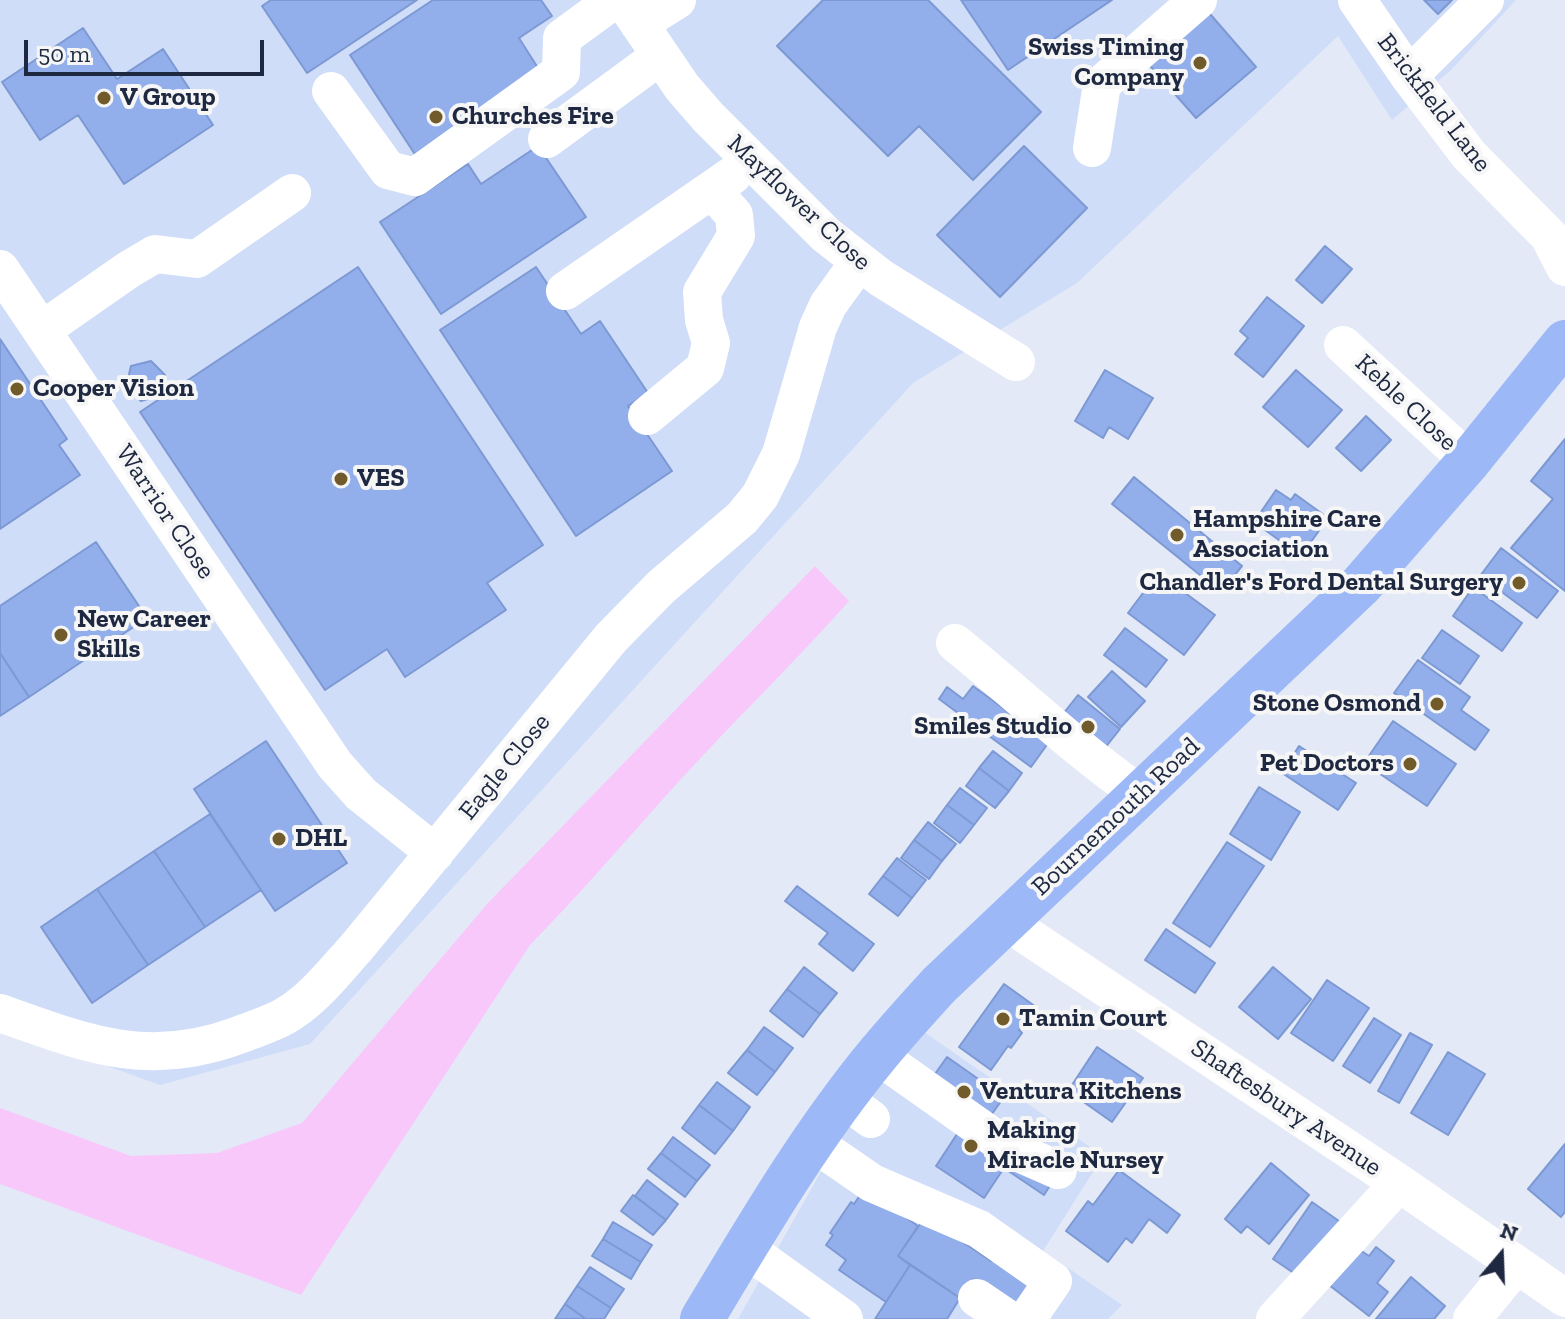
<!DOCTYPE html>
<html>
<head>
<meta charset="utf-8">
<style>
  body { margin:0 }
  #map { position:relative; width:1565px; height:1319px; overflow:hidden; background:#e3e9f6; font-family:"Zilla Slab",serif }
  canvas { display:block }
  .north { position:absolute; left:1461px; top:1215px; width:80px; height:80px; -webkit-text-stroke:6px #f6f6f6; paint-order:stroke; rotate:19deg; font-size:22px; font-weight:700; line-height:32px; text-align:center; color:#1e2941 }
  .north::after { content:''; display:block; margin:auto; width:28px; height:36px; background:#1e2941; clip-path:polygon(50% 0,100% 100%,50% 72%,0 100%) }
  .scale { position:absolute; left:24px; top:40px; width:240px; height:36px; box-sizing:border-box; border:4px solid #1e2941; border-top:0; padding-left:10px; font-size:24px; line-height:28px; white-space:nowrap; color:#1e2941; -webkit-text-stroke:6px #f6f6f6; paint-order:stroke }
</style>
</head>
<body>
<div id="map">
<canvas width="1565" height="1319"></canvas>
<div class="north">N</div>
<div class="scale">50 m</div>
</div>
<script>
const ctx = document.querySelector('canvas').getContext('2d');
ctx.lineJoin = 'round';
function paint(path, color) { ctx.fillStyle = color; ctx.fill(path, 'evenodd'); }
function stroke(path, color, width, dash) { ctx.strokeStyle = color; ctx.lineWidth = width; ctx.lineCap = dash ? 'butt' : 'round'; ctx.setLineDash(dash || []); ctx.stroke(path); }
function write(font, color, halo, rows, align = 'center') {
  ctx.font = font + ' "Zilla Slab",serif'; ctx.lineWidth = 8; ctx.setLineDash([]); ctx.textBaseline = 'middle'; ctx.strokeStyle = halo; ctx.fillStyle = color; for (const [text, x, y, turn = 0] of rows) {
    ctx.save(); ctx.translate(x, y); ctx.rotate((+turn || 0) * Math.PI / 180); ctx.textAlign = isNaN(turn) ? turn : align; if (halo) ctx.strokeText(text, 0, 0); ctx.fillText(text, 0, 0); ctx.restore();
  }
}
paint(new Path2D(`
  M0,0H1516L1451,70L1392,120L1338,36L1077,283L913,383L310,1044L160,1085L0,1027Z
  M924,1032L1103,1156L1043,1251L1122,1305L1108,1319H738L850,1120Z`), '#cfddf9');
paint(new Path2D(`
  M815,566L849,601C795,662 737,718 682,778C631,834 583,891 530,945L301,1295L0,1184V1108L131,1156L217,1153L302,1123L487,904Z`), '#f9c8fb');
const building = new Path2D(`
  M271,0H417L307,73L262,6Z
  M433,0H541L552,16L519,38L543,76L418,159L350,55Z
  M823,0H928L1041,112L973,180L919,126L888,156L777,46Z
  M961,0H1112L1008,70Z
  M1424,0H1452L1438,14Z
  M1204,7L1256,67L1196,118L1144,59Z
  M83,28L117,79L163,49L213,125L124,184L78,115L40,140L2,82Z
  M538,146L586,217L441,314L380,222L468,164L481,184Z
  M1024,146L1087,208L1000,297L937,235Z
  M1325,246L1352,269L1322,303L1296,280Z
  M358,267L543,545L487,583L506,610L405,677L387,649L325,690L140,412Z
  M536,267L581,334L600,321L648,393L628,406L672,471L576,536L440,330Z
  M1267,297L1304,326L1263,377L1235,354L1248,338L1240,331Z
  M0,339L67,439L59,445L80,475L0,529Z
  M151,361L165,375L161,395L141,401L126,387L131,366Z
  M1105,370L1153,398L1128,439L1109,427L1103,438L1075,421Z
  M1296,370L1342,410L1308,447L1263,407Z
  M1366,416L1391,440L1361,471L1336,448Z
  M1565,439V591L1511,548L1553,499L1531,481Z
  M1134,477L1242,566L1221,592L1112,504Z
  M1276,490L1291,500L1295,494L1328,518L1301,556L1254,522Z
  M96,542L147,618L29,697L0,653V606Z
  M1501,548L1558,591L1537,618L1480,576Z
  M1158,573L1215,615L1184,655L1128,613Z
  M1473,587L1522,623L1502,651L1453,616Z
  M1125,628L1167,660L1146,687L1104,655Z
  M1442,630L1479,656L1460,684L1422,658Z
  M0,653L29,697L0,716Z
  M1418,660L1470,697L1461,710L1489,730L1475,750L1394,693Z
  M1112,671L1145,701L1121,727L1088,697Z
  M973,686L1049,742L1031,767L939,699L947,687L963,699Z
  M1078,695L1120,729L1097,758L1055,724Z
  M1393,721L1456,764L1427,806L1364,763Z
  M266,741L347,863L275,911L194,789Z
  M1299,746L1356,783L1338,810L1282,773Z
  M993,751L1022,773L1009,791L979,768Z
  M979,768L1009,791L995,808L966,786Z
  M1259,787L1300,812L1271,860L1230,834Z
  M960,788L987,808L974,825L947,805Z
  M947,805L974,825L960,843L934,823Z
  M210,814L261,890L205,927L154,851Z
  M928,822L956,844L942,861L914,840Z
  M914,840L942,861L929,879L901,858Z
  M1227,842L1264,866L1210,947L1173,923Z
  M154,851L205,927L148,965L97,889Z
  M897,858L926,880L912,898L883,876Z
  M883,876L912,898L898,916L869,894Z
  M797,886L874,944L853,971L819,944L828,933L785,901Z
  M97,889L148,965L92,1003L41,927Z
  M1166,929L1215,963L1195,993L1145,960Z
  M804,967L837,993L820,1014L787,989Z
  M1273,967L1311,999L1278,1039L1239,1007Z
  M1327,980L1369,1008L1333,1061L1291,1033Z
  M1004,984L1036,1007L1019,1030L1022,1033L1011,1048L1008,1046L991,1070L959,1047Z
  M787,989L820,1014L803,1037L770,1011Z
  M1374,1018L1401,1035L1370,1083L1343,1066Z
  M764,1027L793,1048L775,1072L747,1050Z
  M1410,1033L1432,1045L1399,1103L1378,1091Z
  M1097,1047L1143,1078L1112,1122L1068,1091Z
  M747,1050L775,1072L757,1095L728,1073Z
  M1448,1052L1485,1074L1448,1135L1411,1113Z
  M947,1057L1004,1097L982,1128L925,1088Z
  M717,1082L750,1107L733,1131L699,1105Z
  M699,1105L733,1131L715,1154L682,1128Z
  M963,1125L1051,1184L1044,1195L1004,1168L984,1198L936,1166Z
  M673,1137L710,1165L697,1181L661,1153Z
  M1565,1144V1212L1561,1217L1528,1189Z
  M661,1153L697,1181L685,1197L648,1169Z
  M1271,1163L1309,1195L1269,1244L1247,1226L1241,1233L1225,1219Z
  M1119,1170L1180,1215L1167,1233L1149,1219L1132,1243L1126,1238L1108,1262L1066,1231L1088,1201L1093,1205Z
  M647,1180L678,1204L666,1220L635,1196Z
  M868,1191L918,1226L898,1256L910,1265L886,1302L839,1270L846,1260L826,1245L833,1235L830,1233L851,1202L854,1204L862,1192Z
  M633,1195L666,1220L653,1235L621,1211Z
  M1312,1202L1346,1226L1307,1282L1273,1259Z
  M925,1217L991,1261L994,1256L1032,1281L1014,1306L973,1279L960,1298L898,1256Z
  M613,1222L652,1245L641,1262L603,1239Z
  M603,1239L641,1262L631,1279L592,1256Z
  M1376,1247L1394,1261L1377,1283L1388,1292L1369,1316L1329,1285L1357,1248L1369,1256Z
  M910,1265L960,1298L947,1319H875Z
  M590,1267L624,1289L611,1308L577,1286Z
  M1411,1277L1445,1306L1434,1319H1376Z
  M577,1286L611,1308L604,1319H586L565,1304Z
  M565,1304L586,1319H555Z`);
paint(building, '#92afeb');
stroke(building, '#7d99d3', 2);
stroke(new Path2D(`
  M623,0L682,87L708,117L826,235L881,278L1016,362
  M1357,0L1409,76L1469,155L1549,236L1565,267
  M639,24L677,0
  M1409,76L1485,0
  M331,91L388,170L415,177L561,72L562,38L614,0
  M547,139L660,56
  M1092,148L1102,84L1198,0
  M0,269L335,765L361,794L435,853
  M565,291L733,175
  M42,330L128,270L155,254L197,259L292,193
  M1343,345L1469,461
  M647,416L705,368L711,343L704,320L702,292L736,236L734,215L712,190
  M955,643C1017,693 1074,748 1140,794
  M1005,921L1399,1183L1565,1298
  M0,1013C87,1044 148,1069 239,1035C254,1029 271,1024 285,1016C313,1000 335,971 356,948L611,638L661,587L742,518L760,496L781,454L818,327L828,305L859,262
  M877,1055L1010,1149L1058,1170
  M844,1099L871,1119
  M814,1143L872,1183L979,1229L1053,1281L1027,1319
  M745,1248L844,1319
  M977,1298L1008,1319
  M1275,1319L1399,1183
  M1472,1319L1516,1265`), '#fff', 38);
stroke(new Path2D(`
  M702,1319C756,1229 811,1135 878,1054C898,1030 918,1008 939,985L1361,585L1469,461L1565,342`), '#9db8f6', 44);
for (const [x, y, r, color] of [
  [1200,63,8,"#725b2b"],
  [104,98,8,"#725b2b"],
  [436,117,8,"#725b2b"],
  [17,389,8,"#725b2b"],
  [341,479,8,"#725b2b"],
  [1177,535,8,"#725b2b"],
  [1519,583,8,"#725b2b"],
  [61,635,8,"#725b2b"],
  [1437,704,8,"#725b2b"],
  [1088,727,8,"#725b2b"],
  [1410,764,8,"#725b2b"],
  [279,839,8,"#725b2b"],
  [1003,1019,8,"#725b2b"],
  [964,1092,8,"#725b2b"],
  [971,1146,8,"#725b2b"]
]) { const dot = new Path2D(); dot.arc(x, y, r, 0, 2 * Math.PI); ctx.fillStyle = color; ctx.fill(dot); stroke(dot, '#f6f6f6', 3); }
write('bold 26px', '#1e2941', '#f6f6f6', [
  ["Swiss Timing",1184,48,"right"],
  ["Company",1184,78,"right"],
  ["V Group",120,98],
  ["Churches Fire",452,117],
  ["Cooper Vision",33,389],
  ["VES",357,479],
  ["Hampshire Care",1193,520],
  ["Association",1193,550],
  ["Chandler's Ford Dental Surgery",1503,583,"right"],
  ["New Career",77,620],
  ["Skills",77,650],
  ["Stone Osmond",1421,704,"right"],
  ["Smiles Studio",1072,727,"right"],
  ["Pet Doctors",1394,764,"right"],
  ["DHL",295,839],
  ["Tamin Court",1019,1019],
  ["Ventura Kitchens",980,1092],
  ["Making",987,1131],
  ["Miracle Nursey",987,1161]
], 'left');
write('26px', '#1e2941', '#f6f6f6', [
  ["Brickfield Lane",1434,103,52],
  ["Mayflower Close",799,203,43],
  ["Keble Close",1406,403,43],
  ["Warrior Close",165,512,56],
  ["Eagle Close",505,767,-51],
  ["Bournemouth Road",1116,817,-43],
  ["Shaftesbury Avenue",1286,1108,34]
]);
</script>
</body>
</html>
